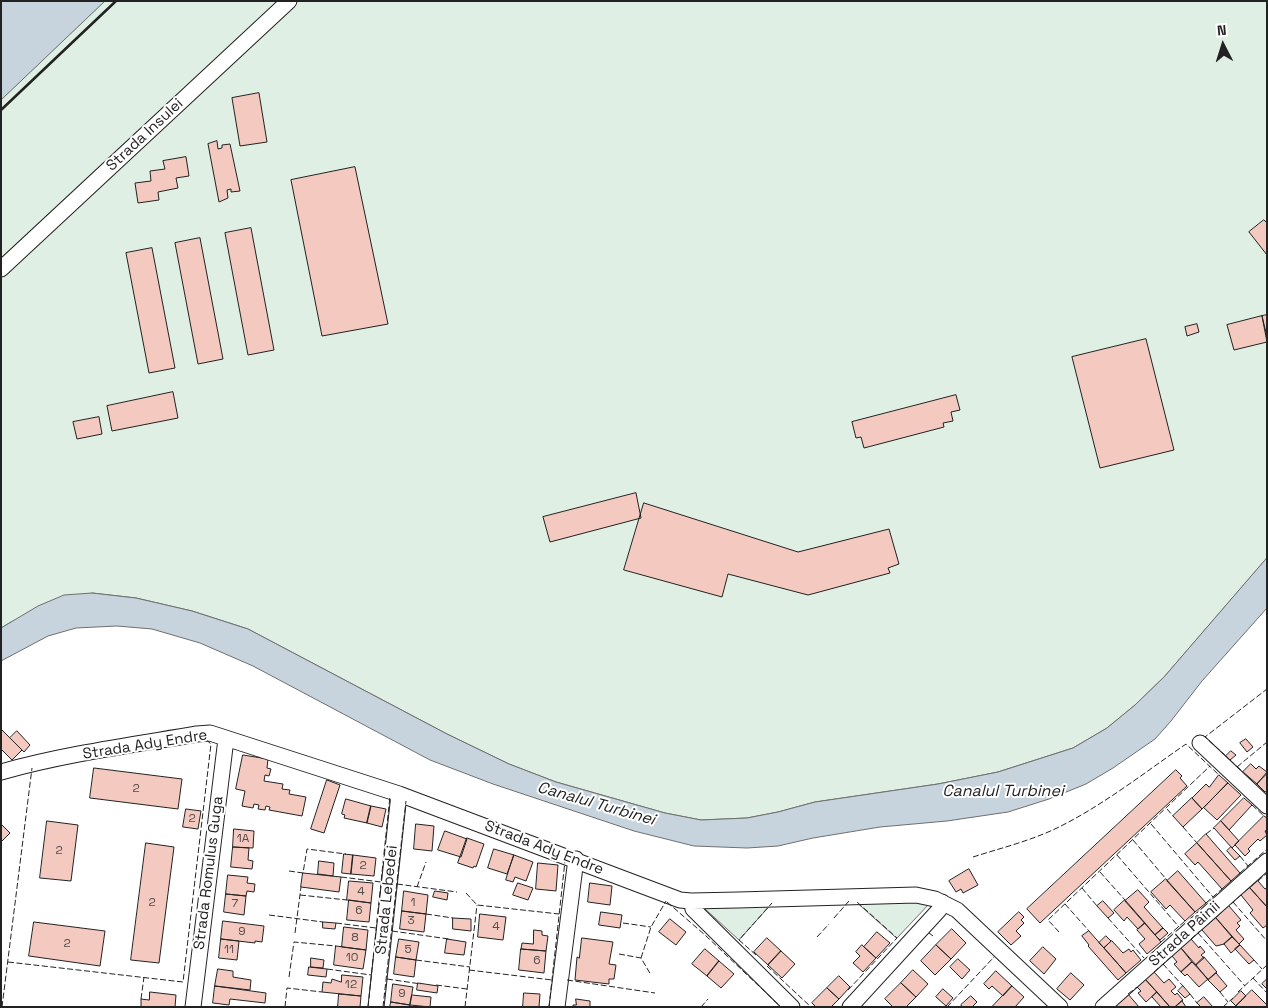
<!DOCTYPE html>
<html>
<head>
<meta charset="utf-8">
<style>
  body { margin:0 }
  #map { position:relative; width:1268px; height:1008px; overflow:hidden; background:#fff; font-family:"Space Grotesk",sans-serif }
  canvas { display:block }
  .frame { position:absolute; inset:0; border:2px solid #222; pointer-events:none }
  .north { position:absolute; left:1198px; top:20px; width:50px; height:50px; -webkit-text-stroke:4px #fff; paint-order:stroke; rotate:355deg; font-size:14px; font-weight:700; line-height:20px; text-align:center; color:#222 }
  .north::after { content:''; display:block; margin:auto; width:18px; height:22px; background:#222; clip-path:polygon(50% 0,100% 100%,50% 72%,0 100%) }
</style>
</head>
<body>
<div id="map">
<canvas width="1268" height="1008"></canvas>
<div class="frame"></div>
<div class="north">N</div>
</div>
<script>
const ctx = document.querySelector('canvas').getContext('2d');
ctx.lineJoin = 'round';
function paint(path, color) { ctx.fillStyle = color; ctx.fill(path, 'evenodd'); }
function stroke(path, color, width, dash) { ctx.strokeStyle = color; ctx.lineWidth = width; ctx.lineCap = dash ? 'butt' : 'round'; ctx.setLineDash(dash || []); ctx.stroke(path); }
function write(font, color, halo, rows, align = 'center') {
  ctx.font = font + ' "Space Grotesk",sans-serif'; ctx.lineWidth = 4; ctx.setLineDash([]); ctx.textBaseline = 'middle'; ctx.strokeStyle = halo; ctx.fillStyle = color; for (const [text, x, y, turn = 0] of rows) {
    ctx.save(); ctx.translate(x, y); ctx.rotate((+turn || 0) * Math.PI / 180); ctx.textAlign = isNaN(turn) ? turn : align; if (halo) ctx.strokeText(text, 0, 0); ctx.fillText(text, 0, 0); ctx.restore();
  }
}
const green = new Path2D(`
  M105,1H1267V558L1164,677L1135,705L1107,728L1073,748L998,772L938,784L815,802L778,812L747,818L701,820L665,813L556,782L509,764L447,734L248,629L192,611L136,598L92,593L11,622L1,628V100Z
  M852,898L930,903L897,938Z
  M774,901L739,940L703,907Z`);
paint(green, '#e0efe3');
stroke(green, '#6f6f6f', 1);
const water = new Path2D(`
  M1,1H105L1,100Z
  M1267,558V608L1202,681L1171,721L1155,739L1113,768L1086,784L1049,799L1008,812L947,821L880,827L813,838L778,846L747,848L694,846L634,831L493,784L430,760L253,666L200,643L152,629L117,626L76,628L48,636L1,661V628L38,606L64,595L92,593L136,598L192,611L248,629L447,734L509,764L556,782L665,813L701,820L747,818L778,812L815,802L938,784L998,772L1073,748L1107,728L1135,705L1164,677Z`);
paint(water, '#c7d3dd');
stroke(water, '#6f6f6f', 1);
const building = new Path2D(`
  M259,93L267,142L240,146L232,98Z
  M217,141L218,149L222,148V145L230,144L240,191L231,192V189L227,190L228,198L219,202L208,144Z
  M186,157L189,176L176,178L178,188L158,192L159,200L138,203L135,183L151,181L150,171L165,169L163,161Z
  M355,167L388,324L322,336L291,180Z
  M1264,220L1267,223V255L1249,232Z
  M251,228L274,350L248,355L225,233Z
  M200,238L223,359L198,364L175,243Z
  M152,248L175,368L149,373L126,253Z
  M1267,315V337L1262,316Z
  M1262,316L1267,342L1234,350L1227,325Z
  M1197,324L1199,332L1187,336L1185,327Z
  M1146,339L1174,450L1100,468L1072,357Z
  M173,392L178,418L112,431L107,406Z
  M956,395L960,410L951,412L953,421L943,423L944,427L864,448L861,437L856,438L852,422Z
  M99,417L102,434L77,439L73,422Z
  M636,493L641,518L550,542L543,517Z
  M644,503L798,552L889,529L899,564L888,568L890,573L808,595L728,574L722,597L624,570Z
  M1,729L22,750L12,760L1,749Z
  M17,731L30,745L24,752L10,738Z
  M1246,739L1253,747L1247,752L1240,743Z
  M1231,751L1236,755L1230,760L1226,756Z
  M243,755L268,759L267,768L271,769L269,776L265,775L264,781L283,784L282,789L290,790L289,794L306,797L302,816L269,810L270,807L266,806L265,810L258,809L259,805L254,804L253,808L242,806L245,791L236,789Z
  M1251,764L1256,769L1259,766L1267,772L1257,784L1243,772Z
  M94,768L182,779L178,809L90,798Z
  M1176,770L1182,776L1180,778L1187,786L1040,923L1027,909Z
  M1267,774V791L1265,792L1257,784Z
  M1219,775L1228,783L1202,809L1192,798L1206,784L1209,787Z
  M327,780L340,785L324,833L311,829Z
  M1228,783L1241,795L1217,820L1204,808Z
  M1192,798L1202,809L1183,827L1173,816Z
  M1244,798L1252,805L1229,830L1221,821Z
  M346,799L371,806L367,823L344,818L345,815L342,814Z
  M371,806L386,809L382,827L367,823Z
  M186,809L201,811L198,829L183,827Z
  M1264,816L1267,818V830L1265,831L1267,835L1260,841L1258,839L1248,849L1250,851L1245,856L1235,845Z
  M47,821L78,825L71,881L40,878Z
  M1221,821L1239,841L1232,848L1214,828Z
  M1,824L10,833L1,842Z
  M416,824L434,826L432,851L414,849Z
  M234,829L254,831L253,848L233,847Z
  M445,831L467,839L461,857L438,850Z
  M1206,834L1240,873L1231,881L1197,843Z
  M467,838L484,844L476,867L474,866L473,868L458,863Z
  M146,843L174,847L159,963L131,960Z
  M1197,843L1231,881L1222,889L1198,862L1195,865L1185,854Z
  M233,847L249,848L248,860L253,861L252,869L231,867Z
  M1231,847L1240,856L1235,860L1227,851Z
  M494,849L514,855L507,874L488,868Z
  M344,854L353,855L351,874L342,873Z
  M353,855L376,858L374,876L351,874Z
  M514,855L533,862L526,881L515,877L513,882L506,880Z
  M319,861L334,863L333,876L318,874Z
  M538,863L558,865L556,891L536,889Z
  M969,869L978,885L963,893L961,889L956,892L949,881Z
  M1178,871L1206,903L1195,912L1167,881Z
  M303,873L341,877L339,892L301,887Z
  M228,875L248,877L247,883L255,884L254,892L247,891L246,896L226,894Z
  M1166,879L1195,912L1185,921L1170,905L1166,909L1151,892Z
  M349,881L373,883L371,903L347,900Z
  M1258,881L1265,889L1267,888V907L1250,888Z
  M518,883L533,888L528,900L513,895Z
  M590,883L612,886L610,905L588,902Z
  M1250,888L1267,907V925L1263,928L1250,913L1253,910L1241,895Z
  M1138,890L1149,902L1144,907L1163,928L1155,935L1125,901Z
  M404,891L428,895L426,914L402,911Z
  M435,891L448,893L447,900L433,897Z
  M226,894L246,896L244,915L224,912Z
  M349,900L371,903L369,922L347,920Z
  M1125,900L1145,923L1138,929L1127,917L1124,921L1114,910Z
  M1103,901L1114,913L1108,918L1097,906Z
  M1229,906L1241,920L1237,923L1240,926L1236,930L1244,939L1239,944L1216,918Z
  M402,911L426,914L424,932L400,929Z
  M601,912L622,915L620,928L599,925Z
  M1019,912L1024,917L1021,920L1024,923L1016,931L1021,936L1011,945L998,932Z
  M480,914L506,917L503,940L478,937Z
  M453,918L471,919V931L453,929Z
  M1216,918L1232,937L1224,944L1216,946L1202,930Z
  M670,919L686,932L676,945L659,932Z
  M223,921L264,926L262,942L255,941V943L221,939Z
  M34,922L105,931L100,966L29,956Z
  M323,922L336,923L335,929L323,928Z
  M1145,923L1161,942L1147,954L1139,944L1145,939L1137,930Z
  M344,927L368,930L366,950L342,947Z
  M1163,928L1168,933L1160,940L1155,935Z
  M952,929L966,943L951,959L936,945Z
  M534,930L542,931V935L548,936L546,951L521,949L522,943L533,944Z
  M1089,931L1126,973L1118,980L1088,946L1089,945L1082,936Z
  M877,932L890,943L876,958L864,947Z
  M1106,936L1111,941L1104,948L1099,943Z
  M1232,937L1240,945L1231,953L1224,944Z
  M582,938L613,942L609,964L616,965L614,979H609V984L575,980L577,957L579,958Z
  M767,938L781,951L768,965L754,952Z
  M221,939L239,941L237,960L219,958Z
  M399,939L419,942L416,960L396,957Z
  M447,939L466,942L464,955L445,953Z
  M1191,939L1199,948L1200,946L1205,952L1201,955L1204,958L1196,965L1181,948Z
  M1112,941L1123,953L1129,949L1131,952L1133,950L1141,960L1126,973L1104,948Z
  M862,945L876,958L863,972L853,963L860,956L856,952Z
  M936,945L951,959L935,975L921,961Z
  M1240,945L1254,960L1249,964L1235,949Z
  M336,946L366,950L363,969L334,965Z
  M1043,947L1056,959L1044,974L1030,961Z
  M1181,948L1192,962L1181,972L1174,964L1177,962L1172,956Z
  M521,949L546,951L544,973L519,970Z
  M705,949L719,961L707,976L692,964Z
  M781,951L795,964L782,978L768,965Z
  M396,957L416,960L414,977L394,974Z
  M1204,957L1217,972L1208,980L1196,965Z
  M311,958L324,960L323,968L311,967Z
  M958,959L970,970L962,979L950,967Z
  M719,961L734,974L721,988L707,976Z
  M1192,962L1208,979L1199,987L1187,974L1185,976L1181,972Z
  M309,967L327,969L326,977L308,975Z
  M218,969L233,971V977L251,980L250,990L215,986Z
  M913,970L928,984L916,997L901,983Z
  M996,971L1012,986L1003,996L992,986L989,989L984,984Z
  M1154,972L1164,983L1169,979L1176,987L1171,991L1175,995L1177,993L1183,1000L1175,1007H1170L1145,979Z
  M1071,973L1084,985L1070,1000L1057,989Z
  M1216,973L1227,986L1220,992L1208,980Z
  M342,975L363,977L361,996L322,992L323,982L331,983L332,979L341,982Z
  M839,976L850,987L839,999L827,988Z
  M1145,979L1157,992L1146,1002L1138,993L1141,991L1137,987Z
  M1267,979V989L1262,984Z
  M418,983L438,986L437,993L417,990Z
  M901,983L916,997L906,1007H893L885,999Z
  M393,984L413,987L410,1005L391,1002Z
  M215,986L266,993L265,1003L230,999L229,1005L213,1003Z
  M1012,986L1024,997L1015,1007H992Z
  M1183,986L1190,994L1185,998L1178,991Z
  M827,988L839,999L831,1007H816L812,1003Z
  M943,989L953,998L946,1006L936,997Z
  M1252,990L1267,1005V1007H1237L1236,1006Z
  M1241,991L1246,996L1236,1006L1231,1001Z
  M150,992L176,995L175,1007H141V999L149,1000Z
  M1157,992L1170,1007H1161L1152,997Z
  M524,993L540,994L539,1007H523Z
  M339,994L361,996L360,1007H338Z
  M1128,994L1139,1007H1115Z
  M412,995L431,997L430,1007L410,1005Z
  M971,996L977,1002L972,1007H962L961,1005Z
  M1204,997L1213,1007H1201L1197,1003Z
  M576,999L590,1001V1007H573V1005H576Z
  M1182,1001L1186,1007H1175Z
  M391,1002L410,1005V1007H390Z`);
paint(building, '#f3c9c0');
stroke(building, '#222', 1);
const minor = new Path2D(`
  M1,269L289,1
  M1200,743L1267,806
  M1,772C65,754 132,745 197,734L210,733L399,794L680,900L691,901L738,900L916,895L935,899L957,910L1060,1007
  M691,901L693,909L792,1007
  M193,1007L226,739
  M376,1007L399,794
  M557,1007L576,859
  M850,1007L939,910L942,902
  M1103,1007L1267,861`);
stroke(minor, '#222', 17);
stroke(minor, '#fff', 15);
stroke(new Path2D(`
  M1226,756L1205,737L1267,689
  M1230,760L1243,772
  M1237,767L1267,742
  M1252,805L1264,816
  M1167,809L1173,816
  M1151,824L1213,897
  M1183,827L1197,843
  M1206,834L1214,828
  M1133,840L1166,879
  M1117,855L1179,927
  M1240,856L1248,866
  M973,857C1001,848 1030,841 1057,828C1102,806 1144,773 1186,744L1219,775
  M289,871L303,873L307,849L346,854
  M1100,872L1125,900
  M1240,873L1267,849
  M341,877L381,882
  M1258,881L1267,873
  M397,884L457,892
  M417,887L426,862
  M1082,888L1097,906
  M466,893L477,905L559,914
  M300,895L347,900
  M667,902L705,935L781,1007
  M1233,902L1267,941
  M1206,903L1222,889
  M1065,904L1089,931
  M1231,904L1241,895
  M426,914L453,918
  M269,915L323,922
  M834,918L849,901
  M1108,918L1144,958
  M336,923L376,928
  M623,923L651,927
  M392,931L449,939
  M1059,932L1048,920L1210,766
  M295,933L301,887
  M929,933L933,936
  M1198,933L1245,986
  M817,937L829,924
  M1191,939L1200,931
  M1161,942L1185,921
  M619,954L641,958L651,975
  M756,955L739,940L772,903
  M641,958L651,927L666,901
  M416,960L470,967
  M1254,960L1262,969
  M8,962L183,982L211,744L204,738
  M1163,964L1183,986
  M767,966L811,1007
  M327,969L371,975
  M469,970L552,980
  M1154,972L1172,956
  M289,977L294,942L336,946
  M1253,978L1267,993
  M387,979L421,984
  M567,980L655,993
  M436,985L467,989
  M848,990L897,938L857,902
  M1220,992L1228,1002
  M1238,992L1267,965
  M1128,994L1137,987
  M1190,994L1197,1003
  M141,999L144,977
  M2,1007L32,768
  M285,1007L287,988L322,992
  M368,1007L390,796
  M383,1007L406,801
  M465,1007L477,905
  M549,1007L565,861
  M701,1007L708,999
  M947,1007L995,956
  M1223,1007L1233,998`), '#222', 1, [6, 2.5]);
stroke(new Path2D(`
  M1,110L116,1`), '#222', 2.5);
write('12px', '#564c4a', null, [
  ["2",136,789],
  ["2",192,819],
  ["1A",243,839],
  ["2",59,851],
  ["2",363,866],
  ["4",361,892],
  ["2",152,903],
  ["1",413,903],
  ["7",235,904],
  ["6",359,911],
  ["3",411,921],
  ["4",496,927],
  ["9",242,932],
  ["8",355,938],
  ["2",67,944],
  ["11",229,950],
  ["5",408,950],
  ["10",352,958],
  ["6",537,961],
  ["12",351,985],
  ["9",402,994]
]);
write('15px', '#222', '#fff', [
  ["Strada Insulei",145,135,-43],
  ["Strada Ady Endre",145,745,-9],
  ["Strada Ady Endre",544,848,21],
  ["Strada Romulus Guga",209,873,-83],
  ["Strada Lebedei",387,900,-84],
  ["Strada Pâinii",1185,934,-42]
]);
write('italic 16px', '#222', '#fff', [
  ["Canalul Turbinei",1003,792],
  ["Canalul Turbinei",596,804,16]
]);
</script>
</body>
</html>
